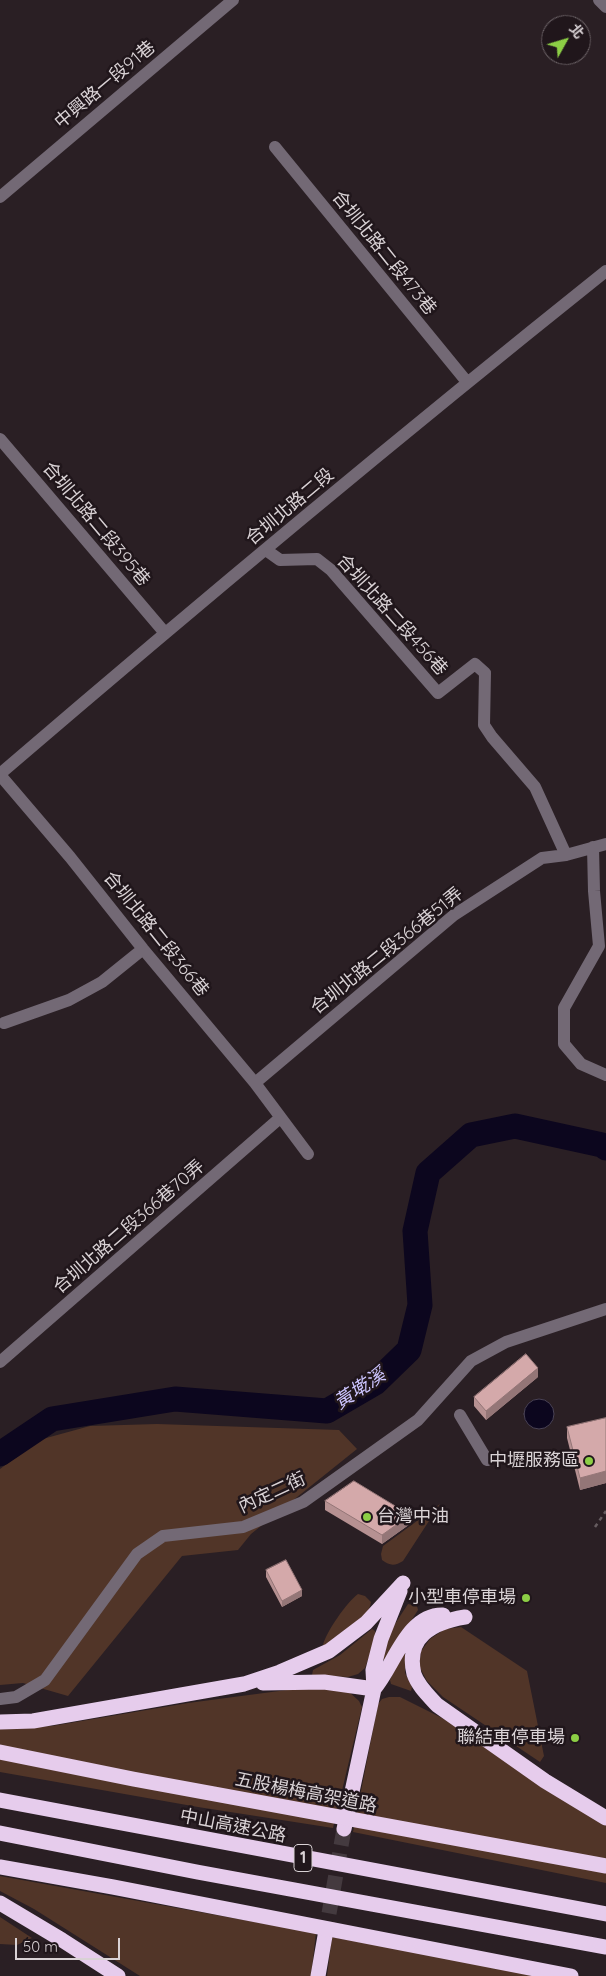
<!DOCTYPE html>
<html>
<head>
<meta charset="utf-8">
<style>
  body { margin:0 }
  #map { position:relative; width:606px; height:1976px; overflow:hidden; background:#2a1f24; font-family:Quicksand,"Noto Sans TC",sans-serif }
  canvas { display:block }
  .north { position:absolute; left:541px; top:15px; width:50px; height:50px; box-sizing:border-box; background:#20161b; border:1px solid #6a6165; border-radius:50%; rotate:51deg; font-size:14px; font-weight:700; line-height:20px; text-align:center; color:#d9d2d5 }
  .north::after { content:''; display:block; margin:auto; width:18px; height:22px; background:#8cce45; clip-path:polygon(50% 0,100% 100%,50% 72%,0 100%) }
  .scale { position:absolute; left:15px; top:1938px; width:105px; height:22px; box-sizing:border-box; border:2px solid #d9d2d5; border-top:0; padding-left:6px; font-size:15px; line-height:18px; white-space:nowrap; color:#d9d2d5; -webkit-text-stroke:4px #20161b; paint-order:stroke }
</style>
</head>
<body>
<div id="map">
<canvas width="606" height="1976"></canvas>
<div class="north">北</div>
<div class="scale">50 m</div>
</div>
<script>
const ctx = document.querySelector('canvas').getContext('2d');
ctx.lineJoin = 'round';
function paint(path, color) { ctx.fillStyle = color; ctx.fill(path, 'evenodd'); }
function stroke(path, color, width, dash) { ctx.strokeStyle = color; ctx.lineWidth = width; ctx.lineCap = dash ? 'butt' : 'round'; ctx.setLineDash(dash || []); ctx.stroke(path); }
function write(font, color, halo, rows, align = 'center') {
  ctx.font = font + ' Quicksand,"Noto Sans TC",sans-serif'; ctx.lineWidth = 5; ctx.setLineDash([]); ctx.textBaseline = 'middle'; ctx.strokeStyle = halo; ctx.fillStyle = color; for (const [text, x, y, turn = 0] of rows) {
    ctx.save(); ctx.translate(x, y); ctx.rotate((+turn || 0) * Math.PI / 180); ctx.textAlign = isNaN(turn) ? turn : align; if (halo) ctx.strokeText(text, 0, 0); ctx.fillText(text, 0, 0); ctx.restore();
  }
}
paint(new Path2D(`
  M157,1424L339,1430L357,1449L251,1534L238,1550L182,1556L68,1696L23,1683L0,1685V1469L39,1440L90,1426Z
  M440,1504L403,1561C395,1566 390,1566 382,1560L381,1554L383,1546Z
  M358,1594L365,1596L371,1602C369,1620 341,1634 327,1645H323C326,1632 347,1602 358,1594Z
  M408,1604L417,1606L418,1610L385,1661L381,1658L389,1633Z
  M461,1627L527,1671L544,1756L540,1762L443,1697L427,1681L419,1666L421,1651L430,1639L445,1629Z
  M372,1629L375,1631L376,1637L365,1668L358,1674L348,1677L312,1675L313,1670L340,1655Z
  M402,1651L405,1652V1673L412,1687L411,1691L391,1684L390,1680Z
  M302,1688L347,1690L359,1701L362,1707L333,1828L198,1807L0,1772V1728L52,1726L188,1703Z
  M389,1697H400L444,1719L606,1825V1883L353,1832L378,1704L382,1699Z
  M0,1876L316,1933L311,1976H140L34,1909L0,1891Z
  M0,1917L32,1938L17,1945L0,1944Z
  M332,1937L545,1976H327Z`), '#513528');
const water = new Path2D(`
  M524 1414a15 15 0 1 1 30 0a15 15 0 1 1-30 0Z`);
paint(water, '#0c061e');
stroke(water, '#4a4355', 1);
stroke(new Path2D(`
  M0,1454L52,1419L175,1399L327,1411L375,1383L409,1350L420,1305L415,1231L428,1173L471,1135L515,1126L602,1145L606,1148`), '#0c061e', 25);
stroke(new Path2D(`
  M325,1936L344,1829`), '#443a3f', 15, [15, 8]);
stroke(new Path2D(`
  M595,1527L606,1511`), '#665c60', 2.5, [4, 4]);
stroke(new Path2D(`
  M599,0L606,7
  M275,147L467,382
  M0,197L233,0
  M0,439L165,633
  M266,550L280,560L317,559L331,570L438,693L475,664L485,673L484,725L492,737L535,787L566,855
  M0,774C199,603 401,435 606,271
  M0,775L70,857L143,949L255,1083L308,1154
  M593,847L594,891L599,946L564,1008V1044L581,1064L606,1075
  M4,1023L69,1000L102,982L143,949
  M255,1083L454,915L542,858L566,855L606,844
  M0,1362L280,1118
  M460,1415L487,1460
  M0,1699L16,1697L45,1680L137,1554L163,1536L243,1527L303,1502L418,1420L471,1361L506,1342L606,1309`), '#736975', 12);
stroke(new Path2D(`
  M465,1617C433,1622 405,1637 414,1674C418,1686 429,1696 437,1705L545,1781L606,1818
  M263,1683L324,1682L374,1689
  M374,1689C394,1666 407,1614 443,1615
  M0,1722L33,1721L244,1684L280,1672L329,1651L366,1623L403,1583
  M0,1800L606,1914
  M344,1829L374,1689L373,1670L381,1639L400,1591
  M0,1833L197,1872L606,1947
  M0,1903L62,1940L118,1976
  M318,1976L325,1936`), '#e6ccec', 15);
stroke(new Path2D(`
  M0,1752L133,1779L606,1866
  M0,1867L113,1887L571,1976`), '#e6ccec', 15);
paint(new Path2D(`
  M538,1377L486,1420L474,1406V1397Z
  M606,1418V1483L580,1490L567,1438V1427Z
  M325,1501L410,1524L382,1544L325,1510Z
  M266,1570L302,1596L282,1607L266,1577Z`), '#b69192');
paint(new Path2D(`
  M538,1368V1377L486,1420V1411Z
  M606,1471V1483L580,1490V1478Z
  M410,1515V1524L382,1544V1535Z
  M302,1590V1596L282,1607V1601Z`), '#947677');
const building = new Path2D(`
  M526,1354L538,1368L486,1411L474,1397Z
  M606,1418V1471L580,1478L567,1427Z
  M354,1481L410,1515L382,1535L325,1501Z
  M286,1560L302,1590L282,1601L266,1570Z`);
paint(building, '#d4a9aa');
stroke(building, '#947677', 1);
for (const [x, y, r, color] of [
  [589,1461,5,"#8cce45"],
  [367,1517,5,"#8cce45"],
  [526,1598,5,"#8cce45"],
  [575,1738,5,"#8cce45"]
]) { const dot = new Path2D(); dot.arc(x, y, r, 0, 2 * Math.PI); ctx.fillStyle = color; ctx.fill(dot); stroke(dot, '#20161b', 2); }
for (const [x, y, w] of [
  [303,1858,18]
]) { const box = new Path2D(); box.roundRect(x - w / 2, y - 13.5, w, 27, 4); ctx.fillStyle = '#20161b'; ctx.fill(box); stroke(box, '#d9d2d5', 1); }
write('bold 16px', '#d9d2d5', null, [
  ["1",303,1858]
]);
write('18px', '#d9d2d5', '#20161b', [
  ["中興路一段91巷",105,85,-40],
  ["合圳北路二段473巷",384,253,51],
  ["合圳北路二段",290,507,-40],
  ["合圳北路二段395巷",96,524,50],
  ["合圳北路二段456巷",392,615,48],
  ["合圳北路二段366巷",156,934,51],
  ["合圳北路二段366巷51弄",387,951,-39],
  ["合圳北路二段366巷70弄",129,1227,-41],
  ["內定二街",272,1493,-25],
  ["五股楊梅高架道路",306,1793,11],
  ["中山高速公路",233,1826,11]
]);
write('18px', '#d9d2d5', '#20161b', [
  ["中壢服務區",579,1461],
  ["台灣中油",377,1517,"left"],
  ["小型車停車場",516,1598],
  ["聯結車停車場",565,1738]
], 'right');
write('italic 19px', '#cdc5ff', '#20161b', [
  ["黃墘溪",360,1389,-34]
]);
</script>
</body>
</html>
